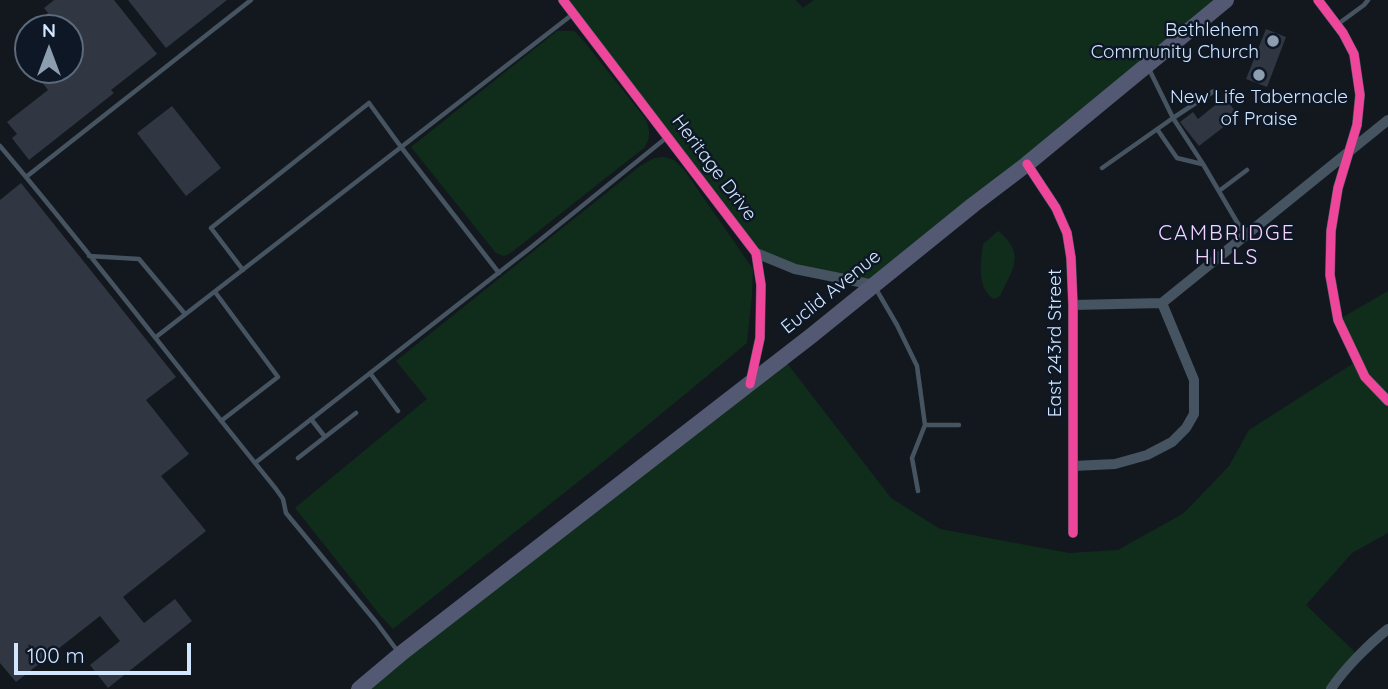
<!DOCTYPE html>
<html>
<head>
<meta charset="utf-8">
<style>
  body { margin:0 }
  #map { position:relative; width:1388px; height:689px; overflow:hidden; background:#13181f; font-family:Quicksand,sans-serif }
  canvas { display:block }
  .north { position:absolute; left:14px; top:14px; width:70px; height:70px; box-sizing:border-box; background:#0d1725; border:2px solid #5b6a7c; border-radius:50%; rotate:0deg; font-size:19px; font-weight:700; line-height:28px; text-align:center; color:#d1e6ff }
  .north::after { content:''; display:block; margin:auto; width:24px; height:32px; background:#8e9eb1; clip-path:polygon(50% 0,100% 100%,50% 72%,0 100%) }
  .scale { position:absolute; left:14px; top:643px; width:177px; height:32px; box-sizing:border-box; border:4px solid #d1e6ff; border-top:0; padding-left:9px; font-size:21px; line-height:24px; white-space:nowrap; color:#d1e6ff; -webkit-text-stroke:5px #0d1725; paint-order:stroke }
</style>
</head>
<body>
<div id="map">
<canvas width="1388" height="689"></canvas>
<div class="north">N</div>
<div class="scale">100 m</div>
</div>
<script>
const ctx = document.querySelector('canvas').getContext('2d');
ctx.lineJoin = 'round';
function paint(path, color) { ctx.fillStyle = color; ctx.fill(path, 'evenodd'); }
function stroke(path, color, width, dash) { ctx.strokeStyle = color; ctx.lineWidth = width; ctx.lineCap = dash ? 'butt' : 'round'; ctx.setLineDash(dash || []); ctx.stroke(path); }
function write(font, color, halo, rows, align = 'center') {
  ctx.font = font + ' Quicksand,sans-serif'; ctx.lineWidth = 5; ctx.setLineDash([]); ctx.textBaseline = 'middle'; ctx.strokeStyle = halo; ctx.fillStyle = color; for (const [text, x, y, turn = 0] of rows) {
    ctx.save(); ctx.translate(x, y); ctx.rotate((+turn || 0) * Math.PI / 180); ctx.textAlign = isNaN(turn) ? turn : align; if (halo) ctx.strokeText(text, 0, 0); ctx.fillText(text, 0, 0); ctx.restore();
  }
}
paint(new Path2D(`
  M563,0H796L803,8L814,0H1226L874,285L795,269L756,253Z
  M557,31H574L582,39L645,118C650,130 651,136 645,147L512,252L504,256L496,253L411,147Z
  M664,157L674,160L685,171L753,269L752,295L747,343L603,462L393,629L380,615L295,508L427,399L396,361L640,166L654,158Z
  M998,231C1027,254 1012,270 1000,296L994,299C976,288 981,262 983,244Z
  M1388,291V533L1352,553L1306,605L1359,656L1331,689H359L783,358L891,498L940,529L1069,553L1118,550L1184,513L1229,466L1249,430L1357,361L1338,320Z`), '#102d1c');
paint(new Path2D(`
  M54,0H114L157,54L111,90L114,93L29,160L12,138L17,134L7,122L48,90L39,78L49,70H70V28H29L48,13L44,8Z
  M128,0H227L166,48Z
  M1266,29L1286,37L1267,87L1246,79Z
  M1224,98L1239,115L1199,146L1180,122L1193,112L1198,119Z
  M172,106L221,168L186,196L137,133Z
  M21,183L176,377L146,400L189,454L161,476L206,531L123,597L144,623L175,599L192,621L108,688L90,665L120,641L100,616L16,682L0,663V200Z`), '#303742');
stroke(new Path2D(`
  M1338,24L1364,5L1368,0
  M1214,91L1173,118L1203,164L1244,234
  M1157,129L1177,158L1202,164
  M0,146C95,258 183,375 276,489L283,499L286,513L376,622L399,653
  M1102,168L1173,118L1149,69
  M26,177L251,0
  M1219,191L1247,170
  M89,256L139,259L185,314
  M243,270L211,228L369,103L401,147L499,273
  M876,289L897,325L917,366L925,425L912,458L918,491
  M215,292L278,377L221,421
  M156,337L573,14
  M370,373L398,411
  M311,419L325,437L356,413
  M925,425H959
  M298,458L325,437
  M255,463L529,249L666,138`), '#465461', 4.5);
stroke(new Path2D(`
  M563,0L756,253L761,285L760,338L750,384
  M1318,0L1343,33L1354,54L1360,95L1357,125L1338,188L1331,231L1330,275L1338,320L1365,377L1388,401
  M1027,164L1056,208L1067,233L1071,258L1073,305V533
  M756,253L795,269L874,285
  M1073,305L1162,303L1388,120
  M1073,466L1115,464L1147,455L1172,442L1186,428L1194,414V380L1162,303
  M1331,689C1343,670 1370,643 1388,629`), '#465461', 10);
stroke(new Path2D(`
  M359,689L403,652L811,336L973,205L1027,164L1226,0`), '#535973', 16);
stroke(new Path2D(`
  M563,0L756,253L761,285L760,338L750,384
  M1318,0L1343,33L1354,54L1360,95L1357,125L1338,188L1331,231L1330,275L1338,320L1365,377L1388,401
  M1027,164L1056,208L1067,233L1071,258L1073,305V533`), '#ed469a', 9);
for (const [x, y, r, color] of [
  [1273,41,7,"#8e9eb1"],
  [1259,75,7,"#8e9eb1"]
]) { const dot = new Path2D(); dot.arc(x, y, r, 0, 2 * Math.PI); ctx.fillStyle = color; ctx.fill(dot); stroke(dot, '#0d1725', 2.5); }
write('19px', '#d1e6ff', '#0d1725', [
  ["Bethlehem",1259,30],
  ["Community Church",1259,52],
  ["New Life Tabernacle",1259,97,"center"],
  ["of Praise",1259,119,"center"]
], 'right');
write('19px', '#d1e6ff', '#0d1725', [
  ["Heritage Drive",714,168,53],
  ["Euclid Avenue",831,292,-39],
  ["East 243rd Street",1055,343,-90]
]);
ctx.letterSpacing = '2px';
write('21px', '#f6d3ff', '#0d1725', [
  ["CAMBRIDGE",1227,234],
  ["HILLS",1227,258]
]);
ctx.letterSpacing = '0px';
</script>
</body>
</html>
